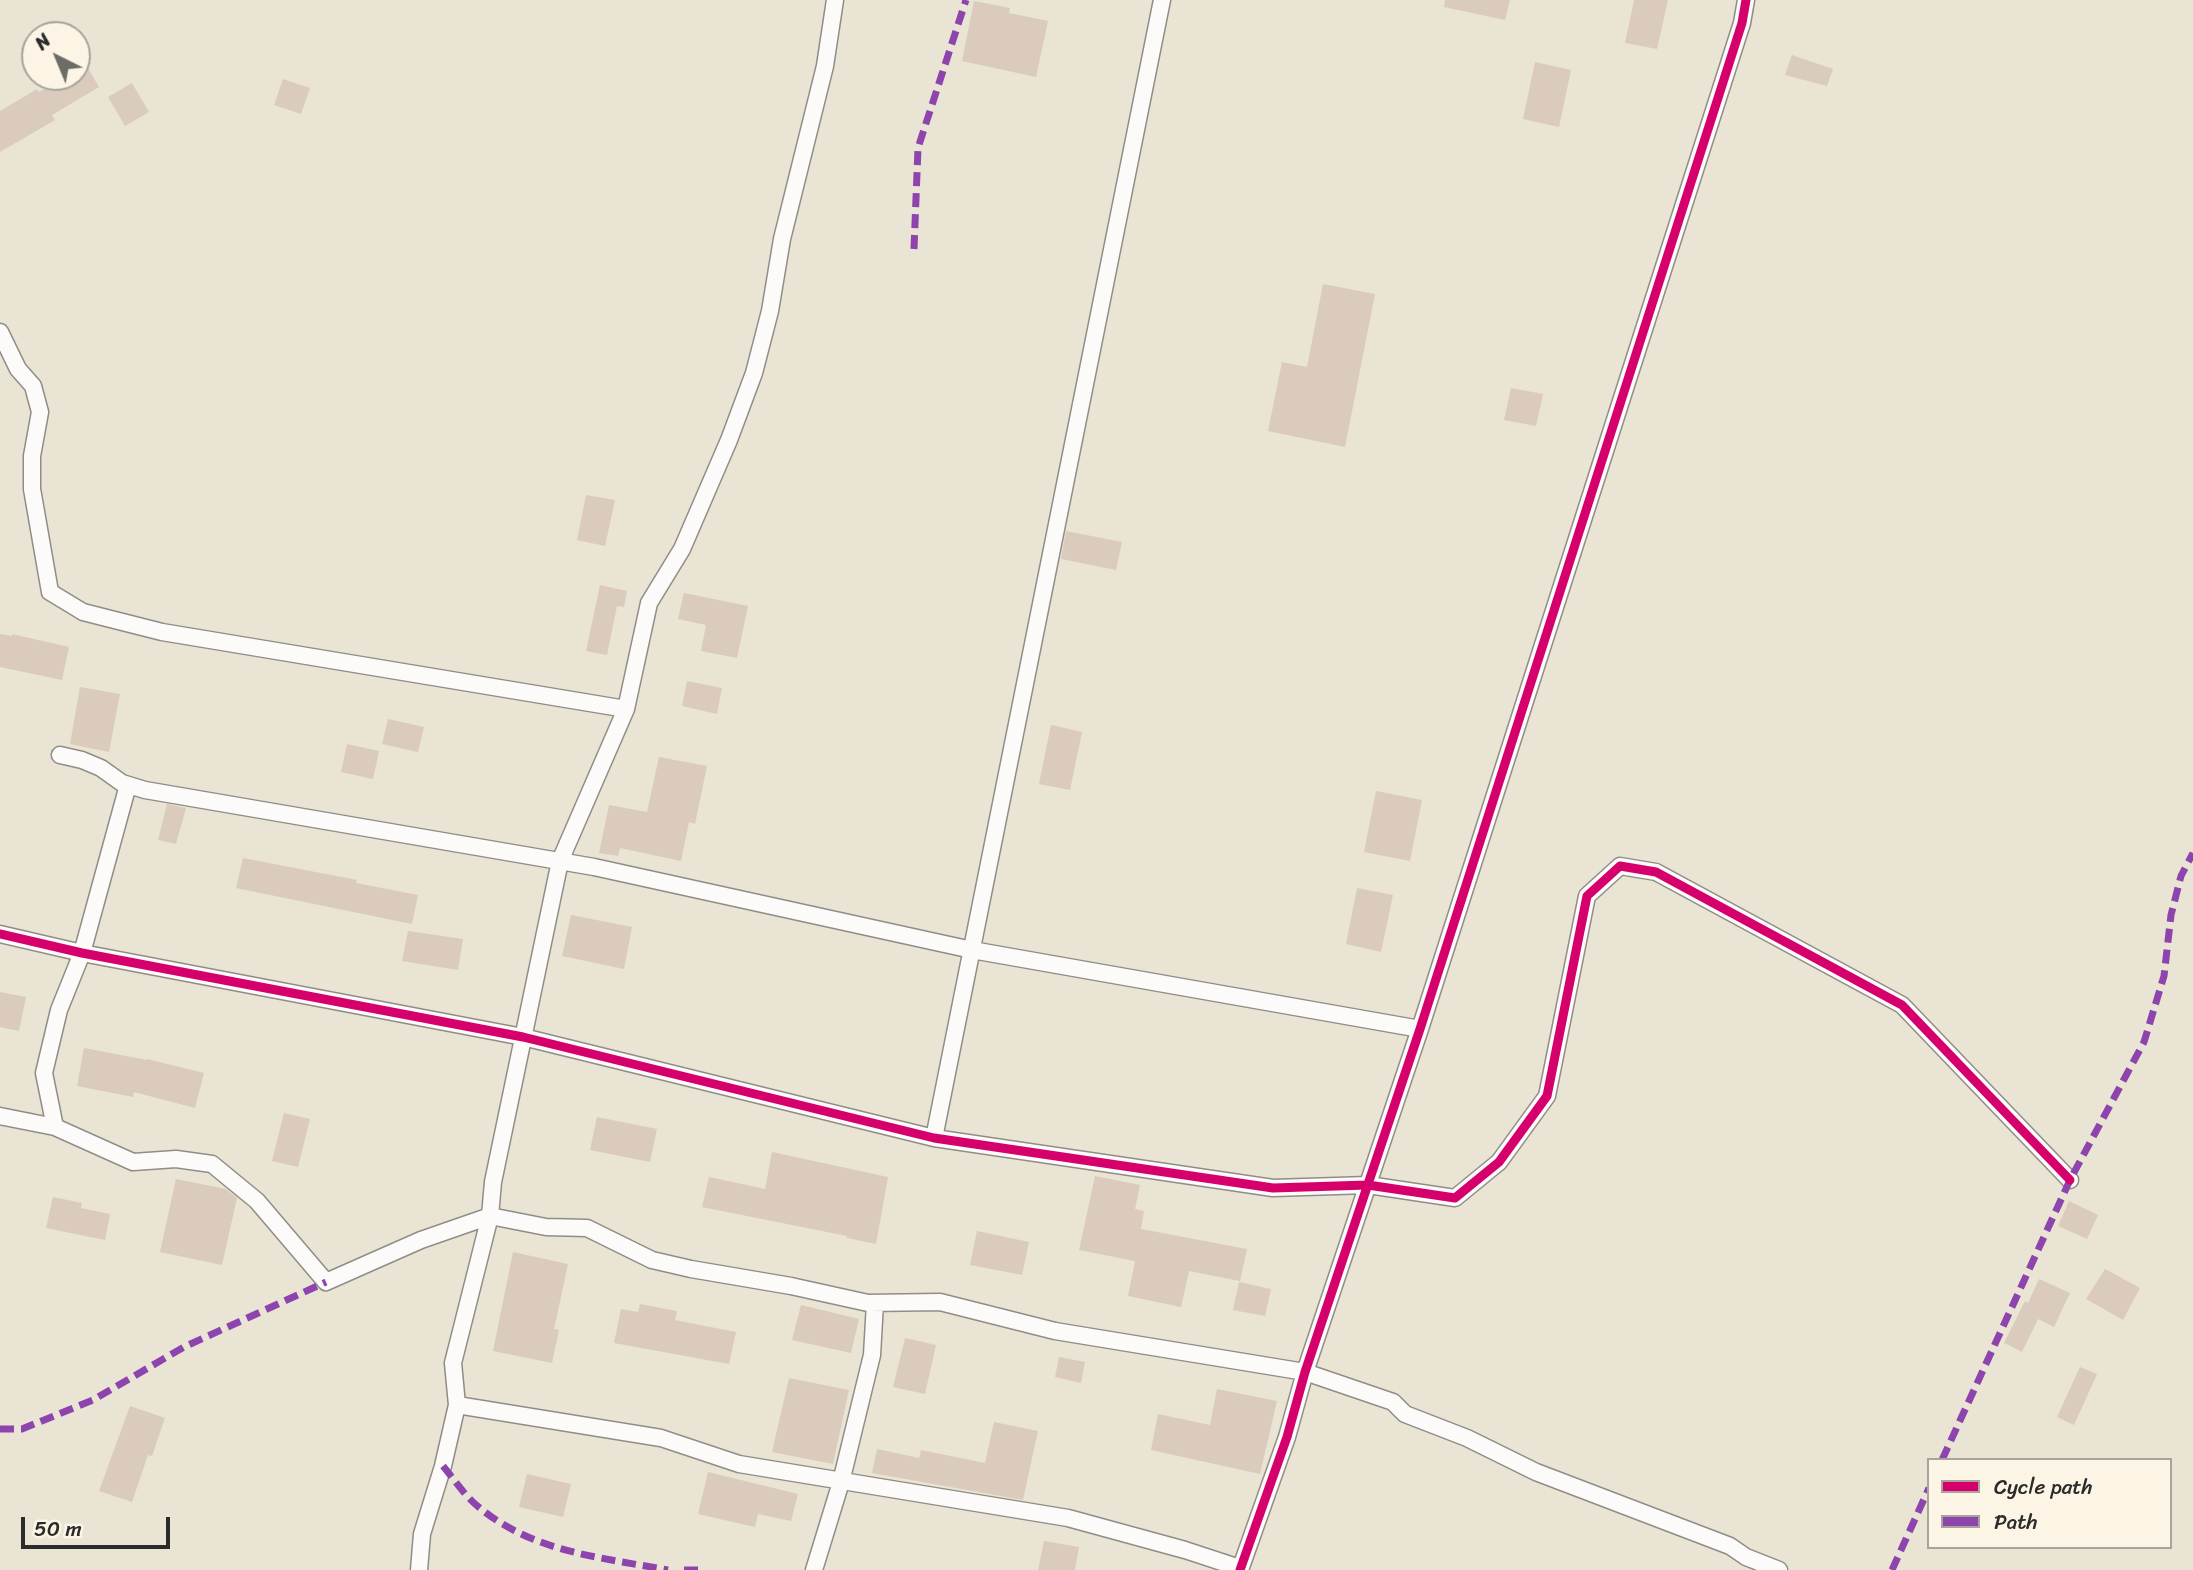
<!DOCTYPE html>
<html>
<head>
<meta charset="utf-8">
<style>
  body { margin:0 }
  #map { position:relative; width:2193px; height:1570px; overflow:hidden; background:#eae4d5; font-family:Sriracha,sans-serif }
  canvas { display:block }
  .legend { position:absolute; left:1927px; top:1458px; width:245px; height:91px; box-sizing:border-box; background:#fcf5e5; border:2px solid #a8a49b; margin:0; padding:9px 12px; list-style:none; font-size:21px; color:#2b2b2b }
  .legend li { display:flex; align-items:center; gap:14px; height:35px }
  .legend b { width:35px; border:2px solid #a8a49b }
  .north { position:absolute; left:21px; top:21px; width:70px; height:70px; box-sizing:border-box; background:#fcf5e5; border:2px solid #a8a49b; border-radius:50%; rotate:317deg; font-size:19px; font-weight:700; line-height:28px; text-align:center; color:#2b2b2b }
  .north::after { content:''; display:block; margin:auto; width:24px; height:32px; background:#6e6c66; clip-path:polygon(50% 0,100% 100%,50% 72%,0 100%) }
  .scale { position:absolute; left:21px; top:1517px; width:149px; height:32px; box-sizing:border-box; border:4px solid #2b2b2b; border-top:0; padding-left:9px; font-size:21px; line-height:24px; white-space:nowrap; color:#2b2b2b; -webkit-text-stroke:5px #fcf5e5; paint-order:stroke }
</style>
</head>
<body>
<div id="map">
<canvas width="2193" height="1570"></canvas>
<ul class="legend">
<li><b style="height:9px;background:#d6006c"></b>Cycle path</li>
<li><b style="height:9px;background:#8e44ad"></b>Path</li>
</ul>
<div class="north">N</div>
<div class="scale">50 m</div>
</div>
<script>
const ctx = document.querySelector('canvas').getContext('2d');
ctx.lineJoin = 'round';
function paint(path, color) { ctx.fillStyle = color; ctx.fill(path, 'evenodd'); }
function stroke(path, color, width, dash) { ctx.strokeStyle = color; ctx.lineWidth = width; ctx.lineCap = dash ? 'butt' : 'round'; ctx.setLineDash(dash || []); ctx.stroke(path); }
paint(new Path2D(`
  M1445,0H1510L1505,20L1444,7Z
  M1634,0H1668L1657,49L1625,43Z
  M974,1L1010,8L1009,13L1048,21L1036,77L962,61Z
  M77,49L99,87L52,115L55,120L0,152V111L37,89L39,92L65,77H77Z
  M1792,55L1833,69L1827,86L1785,75Z
  M1535,62L1571,70L1559,127L1523,119Z
  M283,79L310,88L301,114L274,105Z
  M132,83L149,112L125,126L108,97Z
  M1323,284L1375,294L1345,447L1268,431L1282,362L1307,367Z
  M1511,388L1543,394L1536,426L1504,420Z
  M586,495L615,500L605,546L577,540Z
  M1066,531L1122,542L1116,570L1061,559Z
  M600,585L627,591L624,607L617,606L607,655L586,651Z
  M684,593L748,606L737,658L701,651L706,625L678,619Z
  M0,634L12,636V634L69,647L62,680L0,667Z
  M687,681L722,688L717,714L682,706Z
  M80,687L120,694L109,752L70,744Z
  M388,719L424,727L418,752L382,744Z
  M1051,725L1082,732L1070,790L1039,784Z
  M347,744L379,751L373,779L341,772Z
  M659,757L707,766L695,824L689,822L681,861L620,848L618,856L599,853L609,805L647,812Z
  M1376,791L1422,800L1410,861L1364,852Z
  M167,804L186,808L176,844L158,840Z
  M243,858L357,880L356,883L418,895L412,924L236,888Z
  M1357,888L1393,895L1381,952L1346,944Z
  M571,915L632,927L624,969L562,956Z
  M408,931L463,939L458,970L402,961Z
  M0,992L26,997L19,1031L0,1027Z
  M84,1048L147,1060V1059L204,1073L195,1108L134,1092L133,1097L77,1086Z
  M284,1113L310,1119L298,1167L272,1161Z
  M597,1117L657,1129L650,1162L590,1150Z
  M772,1152L888,1177L876,1244L847,1238V1236L702,1207L709,1177L765,1189Z
  M1095,1176L1140,1185L1135,1209L1144,1211L1141,1229L1247,1249L1240,1281L1189,1271L1181,1307L1128,1296L1135,1261L1079,1250Z
  M176,1179L226,1189L237,1198L222,1265L160,1252Z
  M53,1197L82,1203L81,1208L110,1214L105,1240L46,1228Z
  M2069,1201L2098,1215L2087,1239L2058,1226Z
  M977,1231L1029,1242L1022,1275L970,1265Z
  M513,1252L568,1264L554,1329L559,1330L552,1363L493,1351Z
  M2105,1269L2140,1288L2123,1320L2086,1299Z
  M2039,1279L2070,1293L2054,1327L2038,1319L2022,1352L2004,1343L2025,1301L2028,1303Z
  M1239,1282L1271,1289L1265,1316L1233,1310Z
  M640,1304L677,1311L675,1320L736,1332L729,1364L614,1343L621,1309L638,1312Z
  M801,1305L859,1319L851,1353L792,1340Z
  M905,1338L936,1345L925,1394L893,1387Z
  M1059,1357L1085,1362L1081,1383L1055,1377Z
  M2080,1367L2097,1374L2074,1425L2057,1417Z
  M789,1378L849,1390L833,1464L772,1452Z
  M1217,1389L1277,1401L1260,1474L1151,1450L1158,1414L1210,1425Z
  M130,1406L165,1418L152,1456L148,1455L132,1502L99,1491Z
  M994,1422L1038,1431L1023,1500L872,1473L877,1449L919,1458L921,1450L985,1463Z
  M708,1472L798,1494L791,1521L758,1514L755,1527L698,1514Z
  M527,1474L571,1484L563,1517L519,1507Z
  M1044,1541L1079,1547L1075,1570H1038Z`), '#dacbbc');
const street = new Path2D(`
  M0,332L18,369L33,386L40,412L32,456V489L50,592L83,612L162,632L626,709
  M60,755L82,760L101,768L122,783L145,790L594,867L972,950L1420,1029
  M0,934L82,953L523,1037L934,1138L1273,1188L1368,1185L1455,1198L1499,1162L1547,1096L1587,896L1620,866L1656,872L1902,1005L2070,1180
  M0,1116L55,1127L133,1162L176,1159L212,1164L257,1201L326,1282L421,1240L490,1216L546,1227L587,1228L652,1260L691,1269L791,1286L868,1303L940,1302L1055,1331L1305,1372L1393,1402L1405,1414L1467,1438L1536,1472L1730,1546L1746,1557L1779,1570
  M55,1127L44,1073L59,1010L82,953L128,785
  M934,1138L1162,0
  M457,1405L661,1438L739,1464L1068,1518L1185,1550L1240,1568
  M419,1570L422,1534L443,1466L457,1405L453,1363L490,1216L493,1182L560,861L626,709L649,603L682,549L729,440L754,373L770,311L782,239L825,66L835,0
  M814,1570L841,1482L872,1355L875,1303
  M1240,1570L1287,1437L1305,1372L1420,1029L1742,23L1746,0`);
stroke(street, '#908d86', 19);
stroke(street, '#fcfbf9', 16);
stroke(new Path2D(`
  M914,249L918,148L966,0
  M0,1429H22L93,1400L184,1347L326,1282
  M1942,1460L2070,1180L2144,1042L2164,976L2171,915L2181,876L2193,853
  M443,1466C453,1478 463,1493 474,1503C529,1552 599,1557 668,1570
  M684,1570H700
  M1892,1570L1929,1488`), '#8e44ad', 7, [14, 7]);
stroke(new Path2D(`
  M0,934L82,953L523,1037L934,1138L1273,1188L1368,1185L1455,1198L1499,1162L1547,1096L1587,896L1620,866L1656,872L1902,1005L2070,1180
  M1240,1570L1287,1437L1305,1372L1420,1029L1742,23L1746,0`), '#d6006c', 9);
</script>
</body>
</html>
